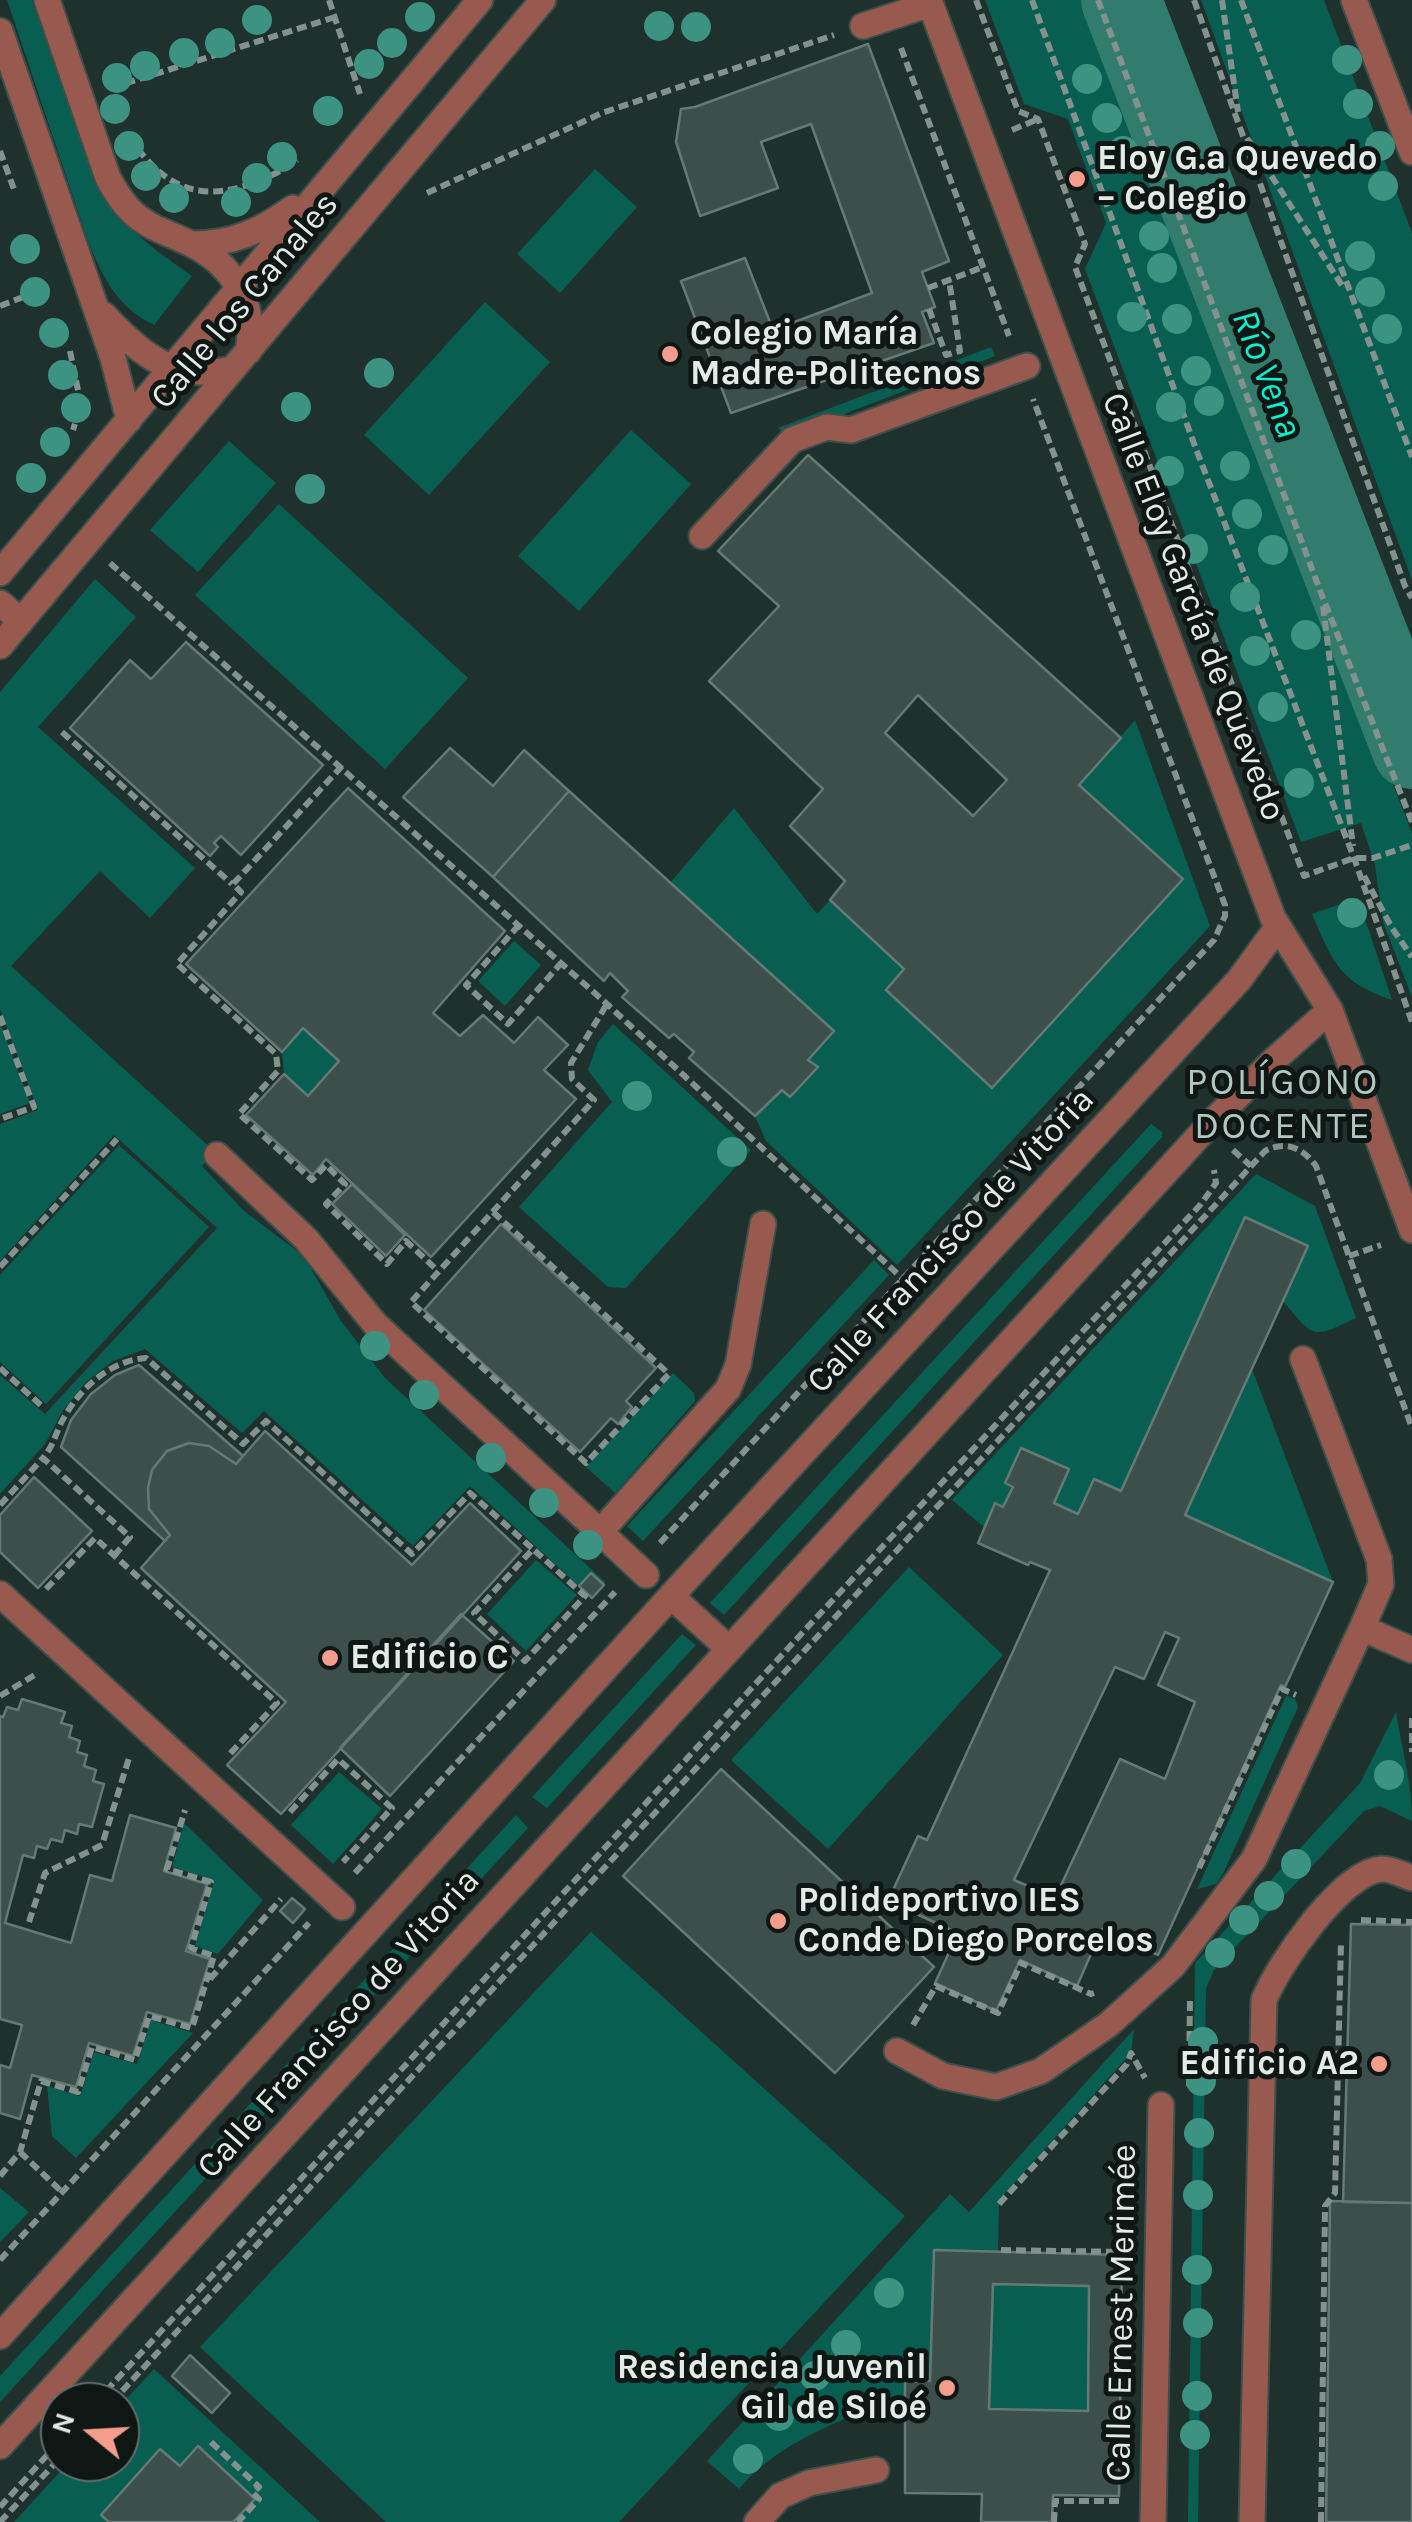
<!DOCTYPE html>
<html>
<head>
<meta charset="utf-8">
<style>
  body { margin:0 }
  #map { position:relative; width:1412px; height:2522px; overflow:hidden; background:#1f312d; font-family:Karla,sans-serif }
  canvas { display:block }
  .north { position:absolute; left:40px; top:2382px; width:100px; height:100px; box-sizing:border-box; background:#0f1715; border:2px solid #636c6a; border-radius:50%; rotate:288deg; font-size:28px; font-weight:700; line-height:40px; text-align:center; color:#e1ece9 }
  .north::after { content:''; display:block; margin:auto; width:35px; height:45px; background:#f49d8d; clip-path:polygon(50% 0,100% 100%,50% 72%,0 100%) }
</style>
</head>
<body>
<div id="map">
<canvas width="1412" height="2522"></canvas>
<div class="north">N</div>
</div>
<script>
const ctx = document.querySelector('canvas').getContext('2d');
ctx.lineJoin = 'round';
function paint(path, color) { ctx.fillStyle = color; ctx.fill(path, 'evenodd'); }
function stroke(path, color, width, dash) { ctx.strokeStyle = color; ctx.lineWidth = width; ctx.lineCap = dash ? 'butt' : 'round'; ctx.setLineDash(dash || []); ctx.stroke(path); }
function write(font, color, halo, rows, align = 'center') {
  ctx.font = font + ' Karla,sans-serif'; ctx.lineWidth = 10; ctx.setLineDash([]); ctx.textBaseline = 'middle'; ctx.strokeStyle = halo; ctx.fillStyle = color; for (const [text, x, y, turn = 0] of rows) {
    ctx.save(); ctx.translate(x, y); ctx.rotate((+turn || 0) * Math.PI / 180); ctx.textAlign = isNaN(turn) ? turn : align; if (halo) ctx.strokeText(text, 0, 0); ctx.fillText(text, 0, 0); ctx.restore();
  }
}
paint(new Path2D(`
  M7,0H32L97,185C120,226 155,250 192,276L154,325C117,307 103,278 88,241Z
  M985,0H1093L1250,420L1412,833V997L1383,922L1375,865L1361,823L1301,842L1085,269L1106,223L1068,119L1024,104Z
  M1201,0H1324L1412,233V580Z
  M595,169L637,207L560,293L517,254Z
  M485,302L550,362L429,495L364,435Z
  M991,347L995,356L787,436L778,428Z
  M631,430L691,484L579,611L518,556Z
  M229,441L276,483L198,572L150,530Z
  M279,504L468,678L385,769L195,595Z
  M95,579L136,617L38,727L195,868L150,918L100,871L11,966L214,1151L202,1166L244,1211L297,1251L310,1267L341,1321L385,1378L605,1582L604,1585L591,1574L579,1586L470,1486L413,1546L264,1411L242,1433L145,1349L113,1361L86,1382L62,1412L45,1444L0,1494V1375L45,1414L217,1228L114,1135L0,1261V1124L38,1110L0,1009V692Z
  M1135,720L1210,926L897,1265L766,1141L755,1116L782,1090L790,1097L818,1067L808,1060L670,883L734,808L817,914L830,900L904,969L886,990L992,1087L1183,880L1079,785Z
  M1358,898L1392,1000C1339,982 1333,962 1312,914Z
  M514,941L541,965L505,1006L478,981Z
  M0,1022L30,1103L0,1114Z
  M613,1024L751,1150L626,1288L608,1287L519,1207L612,1102L588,1070L598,1042Z
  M303,1028L339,1061L308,1096L284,1074L282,1052Z
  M1151,1124L1162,1132V1137L724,1615L710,1603Z
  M119,1145L209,1227L46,1404L0,1362V1275Z
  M1256,1174L1315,1206L1356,1318C1311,1339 1315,1339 1283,1301L1307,1246L1245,1217L1121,1491L1094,1479L1078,1514L1054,1503L1069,1469L1021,1448L1005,1483L1013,1487L1003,1507L995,1504L984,1527L952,1500Z
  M874,1260L889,1275L643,1541L627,1526Z
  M1252,1369L1333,1582L1185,1515Z
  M673,1373L694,1393L695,1401L615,1493L586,1467Z
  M536,1560L577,1595L526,1651L487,1614Z
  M909,1567L1003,1655L828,1849L731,1760Z
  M682,1634L696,1645L547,1808L532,1797Z
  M1286,1696L1295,1699L1298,1707L1223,1874L1216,1884L1197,1889Z
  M1396,1712C1402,1750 1412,1783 1412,1821L1380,1806L1364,1811L1214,1970L1206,1988L1198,2522H1188L1195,1963L1360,1783Z
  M339,1772L382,1809L333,1864L291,1825Z
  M516,1815L528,1828L0,2402V2376Z
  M184,1823L263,1900L218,1954L195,1946L214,1880L172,1867Z
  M591,1932L905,2216L619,2522H386L200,2347Z
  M151,2020L193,2033L76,2158L52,2136L47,2086L80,2096L94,2052L137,2064Z
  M1134,2029L1131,2053L999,2200L998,2252L934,2250L930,2381L905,2382L904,2395C848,2418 779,2440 739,2489L707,2461L950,2194L969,2212Z
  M0,2188L29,2212L0,2242Z
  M993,2284L1089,2286L1088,2411L989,2409Z
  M154,2369L320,2522H233L254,2499L198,2446L180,2466L160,2449L102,2514L109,2522H14L69,2462H120V2406Z`), '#085f51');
stroke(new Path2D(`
  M1121,0L1412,749`), '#327c6d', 80);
const building = new Path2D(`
  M868,44L949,261L922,272L935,307L922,312L934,343L731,413L681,281L745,258L773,330L872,293L811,124L761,142L778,188L700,216L676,142L681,109L695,107Z
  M808,455L1121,738L1079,785L1183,879L992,1088L886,990L904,969L830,900L845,881L790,826L823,789L709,681L779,606L718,551ZM918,695L1007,780L973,816L885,733Z
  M186,642L323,765L241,855L221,836L214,843L218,847L210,856L70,728L130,660L151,679Z
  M450,748L493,786L524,750L569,791L493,877L403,797Z
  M348,788L505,931L433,1013L460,1036L483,1015L514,1043L538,1017L568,1045L544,1070L576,1099L431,1257L326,1159L313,1175L246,1115L284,1074L308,1096L339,1061L303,1028L282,1052L186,964Z
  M569,791L834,1031L808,1060L818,1067L790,1097L782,1090L755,1116L689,1058L694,1052L674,1034L669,1038L622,997L628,991L610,973L604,981L493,877Z
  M352,1184L405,1235L386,1256L332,1204Z
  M1245,1217L1308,1246L1185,1515L1333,1582L1285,1687L1281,1685L1158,1955L1102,1929L1077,1986L1020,1960L996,2011L935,1983L958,1933L888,1901L918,1836L927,1840L1050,1570L1030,1562L1028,1565L978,1543L995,1503L1003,1507L1013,1487L1005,1483L1021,1448L1069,1469L1054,1503L1078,1514L1094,1479L1121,1491ZM1165,1632L1179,1638L1158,1685L1195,1702L1165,1779L1120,1759L1055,1898L1014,1880L1115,1667L1144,1679Z
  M501,1224L656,1368L626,1401L632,1407L618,1424L611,1418L580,1452L424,1310Z
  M139,1365L243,1456L236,1464L209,1446L189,1443L167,1451L152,1470L148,1488L149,1509L170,1535L165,1541L61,1447L71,1420L91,1394L115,1375Z
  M265,1431L412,1565L470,1503L521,1551L281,1814L227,1765L286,1702L141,1568L170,1535L149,1509L148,1488L152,1470L167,1451L189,1443L209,1446L236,1464Z
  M34,1477L92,1531L38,1588L0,1552V1515Z
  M591,1573L604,1585L592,1598L579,1586Z
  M461,1614L514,1661L390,1796L340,1748Z
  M22,1699L65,1712L61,1723L72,1726L69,1737L80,1741L77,1752L87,1755L84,1766L96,1770L93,1781L104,1784L92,1827L79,1824L77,1834L65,1830L62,1842L51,1839L47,1849L37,1846L34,1858L23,1855L5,1923L71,1943L90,1875L112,1881L130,1815L176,1828L164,1871L207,1884L186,1951L210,1959L190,2024L147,2012L133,2056L89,2043L76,2087L32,2075L20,2119L0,2113V2065L10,2068L22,2025L0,2019V1716L3,1717L7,1707L18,1710Z
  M721,1769L934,1967L835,2073L623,1876Z
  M292,1898L305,1909L293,1923L280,1911Z
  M1351,1924L1412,1925V2203L1343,2202Z
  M1330,2201L1412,2203V2522H1326Z
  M934,2250L1122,2255L1119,2496L1053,2495L1052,2522H981L982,2494L905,2493V2382L930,2381ZM993,2284L1089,2286L1088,2411L989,2409Z
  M190,2355L230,2393L212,2413L172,2376Z
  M198,2446L255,2499L233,2522H109L101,2515L160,2449L180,2466Z`);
paint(building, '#3c4f4b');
stroke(building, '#657a74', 2.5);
const minor = new Path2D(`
  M47,0L108,178C114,189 121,201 130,210C147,228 170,233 191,244C234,265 257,306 248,352
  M929,0L1273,918L1330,1010L1412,1230
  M1354,0L1412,152
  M863,26L930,4
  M0,31L113,358L129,420
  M192,244C233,244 261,231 293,208
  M104,315C143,357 174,382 233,369
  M702,536L792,440L827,427L851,430L1027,366
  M0,573L480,0
  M0,603L21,621
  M0,646L543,0
  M217,1155L306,1239L375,1324L600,1532
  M1303,1359L1379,1559L1381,1584L1362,1628L1412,1650
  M646,1575L600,1532L728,1389L738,1365L763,1224
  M0,1594L342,1907
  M671,1596L728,1648
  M897,2051L943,2076L996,2087L1041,2071L1109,2024L1173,1966L1254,1859L1362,1628
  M0,2336L671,1596L1239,980L1277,928
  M0,2446L1208,1126L1273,1061L1330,1010
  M757,2522L780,2496L809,2483L876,2470
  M1153,2522L1161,2105
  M1252,2522L1264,2000C1278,1965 1342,1871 1382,1869C1392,1869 1403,1875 1412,1878`);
stroke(minor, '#3e4f4b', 29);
stroke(new Path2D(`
  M329,0L360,94
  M976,0L1018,111L1038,119L1085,244L1075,267L1304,876L1354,858H1373L1412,845
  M1032,0L1196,449L1354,858L1412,1022
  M1098,0L1321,593L1412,822
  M1194,0L1405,586L1412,598
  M1222,0L1238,112
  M1241,0L1412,457
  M901,48L1009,336
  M111,88L335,17
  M1012,130L1038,119
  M1247,138L1343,287
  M138,149C172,194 211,202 262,179C275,174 286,169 297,160
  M0,151L15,192
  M427,193L602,113L834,35
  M928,288L983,267
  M0,306L49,287
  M929,309L946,355L960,351L949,280
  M70,351L81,405L73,430
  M110,563L607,1004L903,1279
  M1323,606L1353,846
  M62,732L232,884
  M342,766L233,884L241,892L177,964L276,1054L278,1071L239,1114L312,1180L326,1165L345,1184L326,1204L387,1264L406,1241L438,1271
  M1364,876L1392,928L1412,957
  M519,925L466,985L508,1024L561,963
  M0,1016L34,1107L0,1119
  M1233,1150L1251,1166
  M493,1212L669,1374L586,1463L411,1302L594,1100L572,1079L571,1063L607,1004
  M1349,1256L1381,1245
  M0,1267L117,1139
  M0,1368L44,1408
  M0,1505L43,1458
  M660,1543L1214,940L1225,916V905L1033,399
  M114,1556L130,1537L43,1458C52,1448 55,1436 61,1423C78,1390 108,1361 146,1358L243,1444L266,1421L412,1554L470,1493L533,1549L474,1613L525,1661L585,1596L533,1549
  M46,1589L95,1538L277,1703L228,1756
  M0,1696L38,1673
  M1412,1718V1752
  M290,1812L338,1759L392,1808L343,1862
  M1199,1868L1282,1689L1296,1695
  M355,1873L615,1592
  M1361,1920L1412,1922
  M29,1922L45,1873L102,1845L129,1758
  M210,1979L281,1899
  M913,2025L936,1986L998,2013L1021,1963L1091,1994L1094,1993
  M1189,2086L1190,1998
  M20,2152L62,2192
  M0,2176L20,2152L41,2081L78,2092L92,2047L135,2060L149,2016L192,2028L214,1956L191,1948L211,1882L167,1869L185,1810
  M999,2204L1127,2064L1131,2053L1145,2078
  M1001,2250L1125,2252
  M0,2260L309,1923
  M96,2402L804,1631L1201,1204L1216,1183L1214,1170
  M112,2402L1265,1151C1286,1140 1303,1148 1316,1166L1412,1428
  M211,2442L259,2487L253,2493L259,2499L238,2522
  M0,2507L60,2441
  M0,2522L60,2458
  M1054,2522L1055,2501H1122
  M1321,2522L1325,2206L1335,2193L1341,1942`), '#84928f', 6, [10, 5]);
stroke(minor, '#985a4e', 25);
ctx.fillStyle = '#3d9382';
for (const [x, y] of [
  [420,17],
  [257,20],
  [659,26],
  [696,27],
  [220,43],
  [392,43],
  [184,53],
  [1347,60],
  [369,64],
  [145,66],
  [117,78],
  [1087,79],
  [1358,104],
  [115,109],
  [328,111],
  [1107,118],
  [129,146],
  [1380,146],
  [1123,151],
  [282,157],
  [146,176],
  [257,178],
  [1383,186],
  [174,198],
  [236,202],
  [1154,236],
  [25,249],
  [1360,256],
  [1162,268],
  [35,292],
  [1370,292],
  [1132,317],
  [1177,319],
  [1387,329],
  [54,333],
  [1196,371],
  [379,373],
  [63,375],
  [1209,401],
  [296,407],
  [1171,407],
  [76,408],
  [55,442],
  [1235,466],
  [1169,471],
  [31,478],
  [310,489],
  [1247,514],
  [1193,549],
  [1273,550],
  [1245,597],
  [1306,635],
  [1255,651],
  [1273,707],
  [1299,783],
  [1352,913],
  [637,1096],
  [732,1152],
  [375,1346],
  [424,1395],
  [491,1458],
  [544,1503],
  [588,1545],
  [1389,1775],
  [1296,1864],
  [1269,1896],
  [1244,1920],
  [1220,1953],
  [1203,2042],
  [1201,2081],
  [1199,2133],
  [1198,2195],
  [1197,2270],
  [889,2293],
  [1198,2323],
  [846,2345],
  [815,2376],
  [1197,2396],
  [779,2416],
  [1195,2435],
  [748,2459]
]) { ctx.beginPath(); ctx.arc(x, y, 15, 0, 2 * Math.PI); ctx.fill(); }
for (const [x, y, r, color] of [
  [1077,179,10,"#f49d8d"],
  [670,354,10,"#f49d8d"],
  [330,1658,10,"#f49d8d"],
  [778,1921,10,"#f49d8d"],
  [1379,2064,10,"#f49d8d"],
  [947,2388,10,"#f49d8d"]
]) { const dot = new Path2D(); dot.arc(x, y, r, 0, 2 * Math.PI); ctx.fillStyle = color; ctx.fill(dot); stroke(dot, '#0f1715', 4); }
write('bold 35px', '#e1ece9', '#0f1715', [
  ["Eloy G.ª Quevedo",1097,159],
  ["– Colegio",1097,199],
  ["Colegio María",690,334],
  ["Madre-Politecnos",690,374],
  ["Edificio C",350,1658],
  ["Polideportivo IES",798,1901],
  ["Conde Diego Porcelos",798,1941],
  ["Edificio A2",1359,2064,"right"],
  ["Residencia Juvenil",927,2368,"right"],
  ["Gil de Siloé",927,2408,"right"]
], 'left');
write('35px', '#e1ece9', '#0f1715', [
  ["Calle los Canales",245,301,-50],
  ["Calle Eloy García de Quevedo",1193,607,69],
  ["Calle Francisco de Vitoria",951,1241,-47],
  ["Calle Francisco de Vitoria",339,2024,-48],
  ["Calle Ernest Merimée",1122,2313,-89]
]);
write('italic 38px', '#05f4d2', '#0f1715', [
  ["Río Vena",1266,374,69]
]);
ctx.letterSpacing = '2.5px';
write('38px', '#b1c7c1', '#0f1715', [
  ["POLÍGONO",1283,1083],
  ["DOCENTE",1283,1127]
]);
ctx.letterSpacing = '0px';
</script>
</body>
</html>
